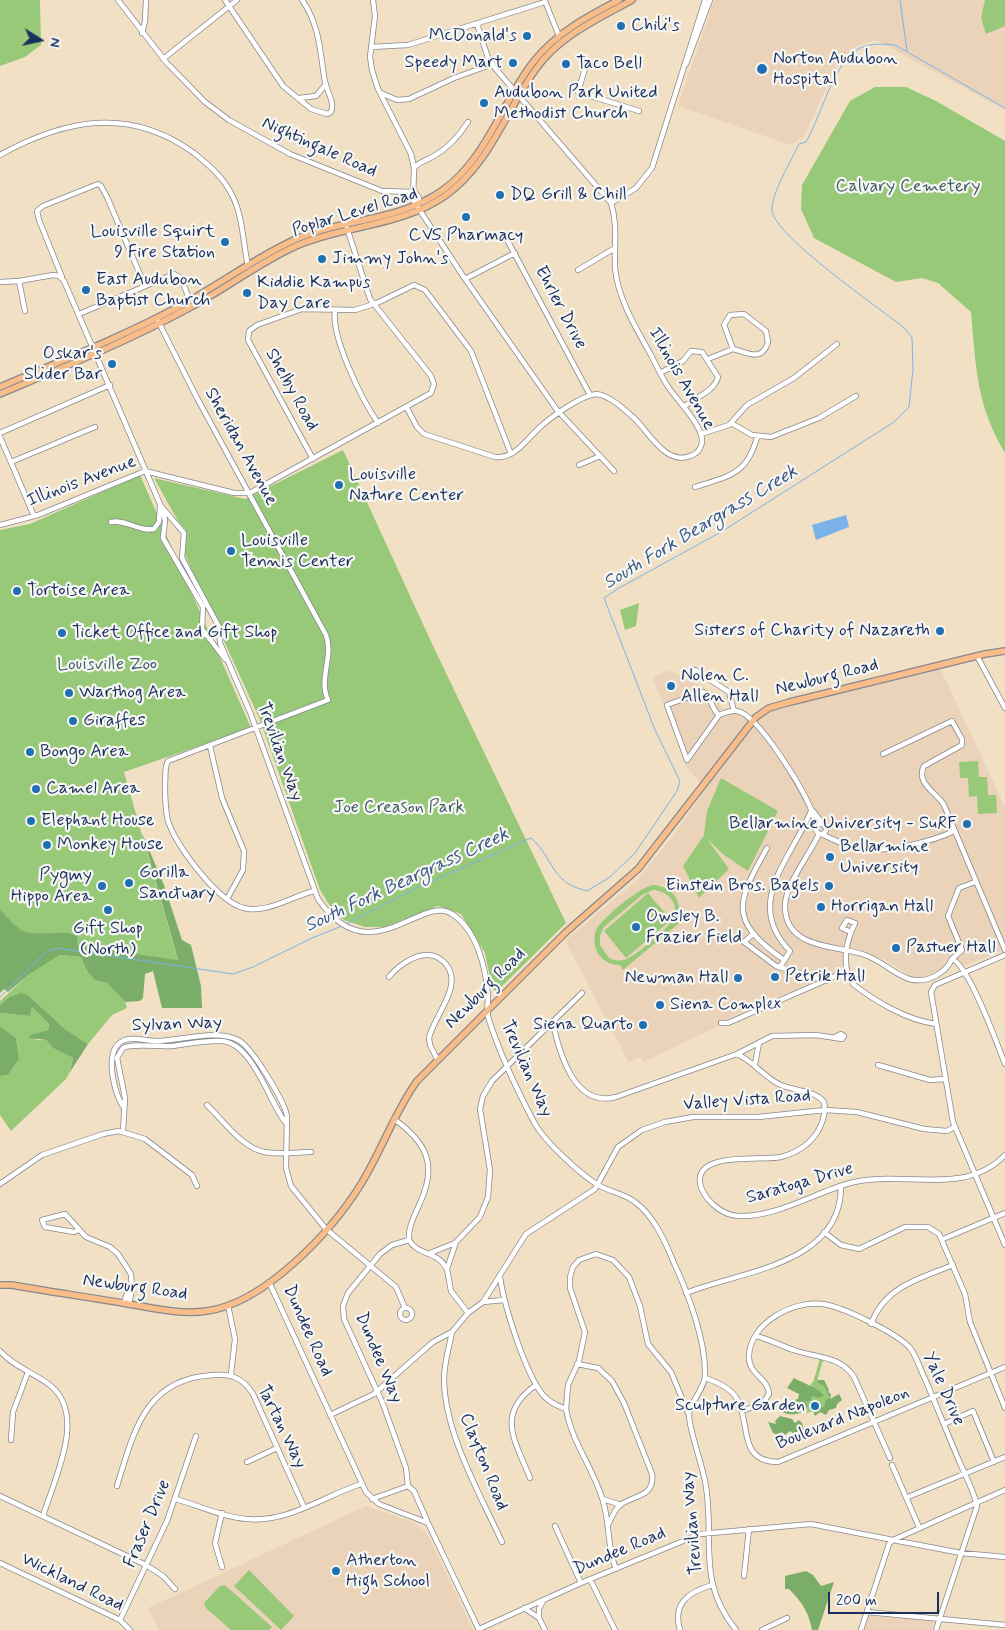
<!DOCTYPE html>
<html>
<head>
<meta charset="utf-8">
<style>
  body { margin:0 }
  #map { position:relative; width:1005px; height:1630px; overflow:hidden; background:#f1e0c3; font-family:Mynerve,sans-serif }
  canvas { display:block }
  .north { position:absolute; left:15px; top:15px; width:50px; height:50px; -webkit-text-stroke:4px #f6f6f2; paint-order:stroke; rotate:100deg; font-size:14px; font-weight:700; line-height:20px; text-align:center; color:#1b2f5e }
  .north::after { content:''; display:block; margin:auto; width:18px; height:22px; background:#1b2f5e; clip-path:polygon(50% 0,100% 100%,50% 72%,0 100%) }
  .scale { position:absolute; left:828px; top:1592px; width:111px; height:22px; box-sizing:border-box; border:2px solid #1b2f5e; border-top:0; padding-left:6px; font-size:15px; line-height:18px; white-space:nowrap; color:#1b2f5e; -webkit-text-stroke:4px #f6f6f2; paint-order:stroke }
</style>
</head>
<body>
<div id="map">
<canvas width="1005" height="1630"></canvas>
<div class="north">N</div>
<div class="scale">200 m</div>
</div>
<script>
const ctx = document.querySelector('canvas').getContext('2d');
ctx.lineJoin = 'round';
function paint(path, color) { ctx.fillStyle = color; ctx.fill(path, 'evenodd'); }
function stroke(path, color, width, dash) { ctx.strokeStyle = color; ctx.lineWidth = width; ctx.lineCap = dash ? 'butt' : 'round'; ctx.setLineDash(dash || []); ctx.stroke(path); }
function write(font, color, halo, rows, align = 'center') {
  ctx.font = font + ' Mynerve,sans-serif'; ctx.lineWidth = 4.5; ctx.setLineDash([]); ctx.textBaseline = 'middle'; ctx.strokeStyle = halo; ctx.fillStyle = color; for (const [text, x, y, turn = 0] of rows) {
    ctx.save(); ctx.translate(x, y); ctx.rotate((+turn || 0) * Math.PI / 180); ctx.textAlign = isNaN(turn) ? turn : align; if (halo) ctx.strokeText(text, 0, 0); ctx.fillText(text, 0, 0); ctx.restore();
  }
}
paint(new Path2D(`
  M714,0H1005V110L876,40L856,46L839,61L804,136L791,145L678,106Z
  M940,668L1005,807V949L965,966L958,959H951L946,967L923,977H912L887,961L869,953L845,950L843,969L718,1023L719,1026L643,1062L641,1057L629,1062L565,941L638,879L674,835L705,789L686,766L653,678L669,670L713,692L722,708L756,717L775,707Z
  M366,1506L415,1523L429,1537L473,1630H159L148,1608Z
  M869,1616L935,1621L932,1630H864Z`), '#ebd3ba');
paint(new Path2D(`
  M0,0H40L41,45L25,57L0,66Z
  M985,0H1005V26L986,34L981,18Z
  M875,87H906L936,101L1005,141V453C976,404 976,367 971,312L938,283L922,278L896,282L814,238L801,209L802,185L850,101Z
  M343,450L434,648L566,923L496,992L492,988L485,953L461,914L438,906L385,927H365L344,920L330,906L320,890L260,720L185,555L186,530L178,521L154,478L245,499Z
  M140,475L251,728L124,772L178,961L0,935V530L30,524Z
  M639,603L636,626L625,630L620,610Z
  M978,761L979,777H987L988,795H996L997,813L978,814L977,796L969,797L968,778H960L959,762Z
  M721,778L778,811L748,871L724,855L707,839L729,869L699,898L683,866L704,835L707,811Z
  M653,885C670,886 681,898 679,915L683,920L623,970L620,965C612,965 605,962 600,956C594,949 593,939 596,930C602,918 640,887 653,885ZM653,890C669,891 681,905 672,920C668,929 633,958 624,960C618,961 613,960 609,958L600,945V936L604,927L642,895Z
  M648,893L671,920L626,958L604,931Z
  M60,955L81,957L86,969L107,983L125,1002L127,1008L112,1015L88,1044L65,1029L29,996L8,998L0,1005V1001L28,975Z
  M32,1007L49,1024L48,1030L29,1035L37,1040H46L53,1048L73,1058L70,1072L66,1079L11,1131L0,1115V1076L8,1075L19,1059L16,1038L0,1026V1013L30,1016Z
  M820,1359L823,1360L817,1381L824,1386L829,1399L825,1402L826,1408L806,1413L808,1407L804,1399L809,1401L812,1396L824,1394L816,1391L810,1385L813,1382Z
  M249,1570L294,1616L281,1630L234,1586Z
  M225,1585L272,1627L269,1630H231L206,1608L204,1603L220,1586Z`), '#98c978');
paint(new Path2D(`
  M142,833L164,885L182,940L191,945L201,986L202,1008H162L153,971L145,974L143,998L140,1001L125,1002L107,983L95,980L86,969L81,957L60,955L28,975L8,992L4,989L0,993V910C7,916 16,928 23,931C42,938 60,928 77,936L78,946L178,960Z
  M21,993L29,996L65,1029L88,1044L70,1072L73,1058L53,1048L46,1040L30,1038L29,1035L48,1030L49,1024L32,1007L30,1016L0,1013V1005L8,998Z
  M0,1026L16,1038L19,1059L8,1075L0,1076Z
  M818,1376V1380H824L829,1390L828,1392L831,1394L830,1399L839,1394L842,1400L837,1404L836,1408L829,1410L826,1415L820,1412L815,1416L813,1411L825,1406V1401L829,1398L824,1386L817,1382Z
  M794,1378C803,1383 818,1388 824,1395L820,1398L812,1396L811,1400L807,1402L804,1399L808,1406L807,1409C798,1415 791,1416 782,1412L780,1405H786L788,1402L798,1399L799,1394L787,1388Z
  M780,1416L792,1419L795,1423L799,1420L802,1423L805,1434L800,1430L794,1434L790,1431L785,1435L782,1432L778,1435L773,1433L768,1422L776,1424L775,1421Z
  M806,1571L813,1575L821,1586L834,1582L818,1630H812C809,1612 801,1601 789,1589H785V1576Z`), '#7aad68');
paint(new Path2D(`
  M846,515L849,527L816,540L812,525Z`), '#7ab3ea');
stroke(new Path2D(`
  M900,0L907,51
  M346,924L421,886L531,838C555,859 549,882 587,891L610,877L635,853L677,791L680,781L655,730L604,598L619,588L721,532L894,422L909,407L913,369L912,337L903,327C878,307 776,237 772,211C770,196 792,159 799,144L806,142C821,117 834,60 860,48C871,43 883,44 895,45L1005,108
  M0,997L46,952L57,948L233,974L253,967L312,938L342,926`), '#7ab3ea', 1);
const minor = new Path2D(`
  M118,0L166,62L205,102L229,120L290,154L382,191L415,192
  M225,0L283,86L311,109L327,114L331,112C335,102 327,92 325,82C320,53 320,25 302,0
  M373,0L375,16L370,57L372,70L378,89L411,154L414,168L413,200L463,276L557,410L614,471
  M545,1L559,36
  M142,33L145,21L146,0
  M371,47L408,45L545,2
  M163,59L237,0
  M686,64L710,0
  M586,65L578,92L639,111
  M381,93L397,100L409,99L454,78L493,64
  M299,98L316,96L326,84
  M0,155C65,119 130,106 194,153C209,165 224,178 232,195C243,216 243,243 248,266
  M414,168C420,161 426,161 434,156C448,148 459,136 468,122
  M415,192L419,198L417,204
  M611,203L636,188L652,168L705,0
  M504,234L590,395
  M578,270L615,248
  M62,277L39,220L37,211L43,206L98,184L101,186L107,197L145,286
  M465,279L515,253
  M19,281L25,311
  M0,282L19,281L53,275L59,276L64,281L163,511L165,521L163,538L203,607L202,629L225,659
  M335,311C331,337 362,400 378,423
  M79,314L174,274L181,278L190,301
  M158,321L197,398L326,635C334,657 318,679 328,700L168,761C164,768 166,776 165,784C165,796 165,809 168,821C177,847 218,902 244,908C266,914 293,896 314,891
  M708,359L733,349C747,352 762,363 768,342L766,331L744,314L730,315L724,325L733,349
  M660,373L683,361L691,351L702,352L718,377C714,392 696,397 685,406
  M407,408L417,427L424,434L495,457C515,459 526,440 539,428C551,417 580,396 596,394C609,395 624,409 634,418C648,431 666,466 690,456C695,455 699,451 701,446C708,429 675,399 667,385C661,376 656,365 651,355C636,328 618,299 615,268C614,246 618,225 611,203L495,68L488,58L477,24
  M731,423L752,435L771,437L819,418L856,396
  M0,433L110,385
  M701,434L729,425L747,405L794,378L837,344
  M0,437L34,516
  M313,459L248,340L249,331L257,325L302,309L355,310L377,303L414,285L425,290L471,351L511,454
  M11,462L95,427
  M579,465L600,456
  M695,487C729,476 747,475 757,437
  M160,505L184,533L182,558L219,627L220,643L250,712L318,899C370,975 422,893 452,914C477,930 486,968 488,996C488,1004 486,1012 489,1020C500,1054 517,1090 534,1122C543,1140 582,1176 600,1186C611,1192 625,1194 635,1202C654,1216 665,1241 674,1263C688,1293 706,1341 705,1375C705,1389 690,1401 689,1415C689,1429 702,1464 705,1481C716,1537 695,1580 736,1630
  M111,522C126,519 139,532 154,529L159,522L160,506
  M0,525L38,515L145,471L234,493H250L431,393L434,384L431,376L370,299L347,228
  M204,635L211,634L218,628
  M977,656L1005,708
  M695,670L729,692L734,711
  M719,715L687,760L667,705L703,692C712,697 711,709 719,715C725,713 731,710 737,711C759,715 802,788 811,809C814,815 814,822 816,828
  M210,746L222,798L244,851L243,870L227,899
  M883,754L952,721L953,723L962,739V745L924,766C915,783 937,793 944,805L1005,950
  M813,811L823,824
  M816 829a5 5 0 1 1 10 0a5 5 0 1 1-10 0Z
  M819,834C810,854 785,885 785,906C785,950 837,945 865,955C891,964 907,992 937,975C945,970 948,967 952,959C969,965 997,1044 1005,1064
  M821,834C830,838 850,848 860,849C884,853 932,842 954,831
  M767,848C737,902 727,920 784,960
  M851,932L855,923L847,920L842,928L851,932C845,949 842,968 853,984C876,1002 907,1020 936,1024
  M753,934L744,942L776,966L826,981
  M1005,955L935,985L931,992L953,1122L1005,1245
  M952,959L962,950L948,916L959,888L975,882
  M780,967L790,951C743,903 791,859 811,811
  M389,977C397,967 414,954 428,955C434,955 440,958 445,963C465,985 434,1015 429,1038L430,1045L437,1059
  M721,1023H728L847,971
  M553,1024C560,1055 575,1108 616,1097L737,1054L772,1036L816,1035L842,1039L844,1036L841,1034L835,1037
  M737,1054C755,1062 764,1078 781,1085C794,1091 815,1090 824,1102C826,1112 823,1122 818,1131C810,1144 796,1153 781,1157C763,1161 695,1151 700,1183C703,1199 721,1215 738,1216C775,1218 814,1193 850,1183C903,1169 963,1198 1005,1155
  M755,1064L759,1043
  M878,1065L930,1080L946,1079
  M207,1105C223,1120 241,1147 264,1152C279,1155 296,1152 311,1152
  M124,1108C114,1095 104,1052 121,1042C131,1035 148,1042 159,1041C181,1040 218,1029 238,1040C252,1047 279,1094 285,1109L287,1116L286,1168L291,1186L326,1229L396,1287L405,1308
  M394,1119C426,1142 438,1164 420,1203C415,1215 408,1226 409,1240C418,1256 438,1251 446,1268
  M123,1131L125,1098L117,1058L123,1048C132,1043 159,1047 172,1046C188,1044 205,1040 221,1041C252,1042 269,1101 285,1122
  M0,1184L42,1155L103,1134L119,1131L145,1139L192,1175L197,1186
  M79,1230L74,1232L45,1227L42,1220L65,1214L86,1237L110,1247L118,1254L131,1274L132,1289L129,1304
  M824,1232L841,1245L859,1249L905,1227H928L939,1234L965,1294L970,1322L1005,1408
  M943,1239L1005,1213
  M430,1253L455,1243
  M500,1277C504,1305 525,1373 543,1395C549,1402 557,1406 566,1409C572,1443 594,1469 603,1501C610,1523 607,1548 616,1569
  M269,1282L366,1492L379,1504L428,1523L479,1630
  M686,1293C740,1271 842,1265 841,1186
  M483,1302L504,1300
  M124,1303L130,1284
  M228,1305L235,1339L231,1374
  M400 1314a6 6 0 1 1 12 0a6 6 0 1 1-12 0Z
  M468,1313L451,1291L447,1269L456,1242L480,1217L488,1197L490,1170L480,1109L483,1096L492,1081L582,993
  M871,1324C885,1286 919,1279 953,1265
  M452,1332C449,1348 444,1363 444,1380C445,1434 480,1494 502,1542
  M756,1336C769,1339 781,1346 794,1350C815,1358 840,1355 854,1377L890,1458
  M0,1351C14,1367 35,1373 51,1386C87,1416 54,1479 43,1516
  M577,1364L598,1368L612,1381L624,1403L652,1474C655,1497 634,1495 620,1505C615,1509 612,1517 609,1523
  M705,1378C717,1382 731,1388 737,1399C751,1422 737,1462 778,1462L1005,1367
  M566,1409L568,1385L579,1361L585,1332L570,1288V1277L573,1267L579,1260L596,1254L613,1260L629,1277L640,1306L648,1344L671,1372L689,1415
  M742,1411L763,1403L769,1394C768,1377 748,1375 749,1356C750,1323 793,1300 823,1304C843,1307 897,1333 910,1348C917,1357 920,1369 925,1379C937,1407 948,1435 960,1463C966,1477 974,1491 977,1506L936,1630
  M330,1415L374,1394L433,1342L452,1332L468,1313L483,1302L526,1234L595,1189L618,1147L642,1130L665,1122L693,1117H758L825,1110L857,1112L924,1129L947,1131L954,1127
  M944,1424L973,1411L994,1462
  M11,1440L13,1412L28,1372
  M247,1462L277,1448
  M892,1465L919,1527
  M530,1478C515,1440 495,1414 536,1385
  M117,1486C134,1431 145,1378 214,1375C232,1374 243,1378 253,1394L304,1507
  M408,1486L406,1468L383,1404L344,1319L343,1306L348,1293L380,1254L392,1245L409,1240
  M408,1486L414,1491L427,1521
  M0,1496L146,1565L163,1576L175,1589
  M908,1497L1005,1457
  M176,1499C199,1506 223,1517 247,1519C288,1523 324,1496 361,1484
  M372,1499L408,1486
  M603,1499L621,1505
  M222,1513L215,1543L222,1567
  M555,1526L581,1583
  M0,1563L120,1620L130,1630
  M744,1576L749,1529
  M590,1579L615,1630
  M524,1608L539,1618L545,1630
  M867,1612L1005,1625
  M539,1617V1609L543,1601
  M120,1620L167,1521L196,1436
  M479,1629L581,1583L700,1534L811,1524L893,1540L1005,1490
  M680,1630C672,1603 689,1592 712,1585
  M762,1630L787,1618
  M861,1630L889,1544L893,1540L961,1553L1005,1557`);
const major = new Path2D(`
  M0,387C59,362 119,338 176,308C216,287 253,259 294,240C342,218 398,222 443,190C488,157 501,103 534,61C556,33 588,16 619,0
  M0,394C64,367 128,341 189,308C226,289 258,263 296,246C344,225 400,227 445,196C490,164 505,112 536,69C559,36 598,19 632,0
  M0,1285H12C50,1292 89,1297 128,1304C154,1308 181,1315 207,1311C265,1303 332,1231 361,1184C382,1150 394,1113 417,1081L565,933L638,869L756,717L769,708L790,702L985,654L1005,651`);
stroke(minor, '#868890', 6);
stroke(major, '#868890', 8);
stroke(minor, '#fff', 4.5);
stroke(major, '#f8bd89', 5.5);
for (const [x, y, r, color] of [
  [621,26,5,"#1f6fb2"],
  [527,36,5,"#1f6fb2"],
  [513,63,5,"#1f6fb2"],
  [566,64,5,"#1f6fb2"],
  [762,69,6,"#1f6fb2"],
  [484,103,5,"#1f6fb2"],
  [500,195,5,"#1f6fb2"],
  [466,217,5,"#1f6fb2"],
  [225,242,5,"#1f6fb2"],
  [322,259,5,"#1f6fb2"],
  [86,290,5,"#1f6fb2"],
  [247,293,5,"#1f6fb2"],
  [112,364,5,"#1f6fb2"],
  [339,485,5,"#1f6fb2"],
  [231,551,5,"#1f6fb2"],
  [17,591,5,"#1f6fb2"],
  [940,631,5,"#1f6fb2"],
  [62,633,5,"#1f6fb2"],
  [671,686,5,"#1f6fb2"],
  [69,693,5,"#1f6fb2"],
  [73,721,5,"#1f6fb2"],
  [30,752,5,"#1f6fb2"],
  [36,789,5,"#1f6fb2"],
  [31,821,5,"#1f6fb2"],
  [967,824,5,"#1f6fb2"],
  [47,845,5,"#1f6fb2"],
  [830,857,5,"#1f6fb2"],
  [129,883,5,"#1f6fb2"],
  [102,886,5,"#1f6fb2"],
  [829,886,5,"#1f6fb2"],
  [821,907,5,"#1f6fb2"],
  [108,910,5,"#1f6fb2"],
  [636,927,5,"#1f6fb2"],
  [896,948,5,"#1f6fb2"],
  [775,977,5,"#1f6fb2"],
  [738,978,5,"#1f6fb2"],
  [660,1005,5,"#1f6fb2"],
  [643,1025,5,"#1f6fb2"],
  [815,1406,5,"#1f6fb2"],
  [336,1571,5,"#1f6fb2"]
]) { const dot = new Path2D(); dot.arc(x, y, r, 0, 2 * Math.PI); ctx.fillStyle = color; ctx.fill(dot); stroke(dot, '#f6f6f2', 2); }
write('18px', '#1b2f5e', '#f6f6f2', [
  ["Chili's",631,26],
  ["McDonald's",517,36,"right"],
  ["Norton Audubon",773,59],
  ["Hospital",773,80],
  ["Speedy Mart",503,63,"right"],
  ["Taco Bell",576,64],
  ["Audubon Park United",494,93],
  ["Methodist Church",494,114],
  ["DQ Grill & Chill",510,195],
  ["Louisville Squirt",215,232,"right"],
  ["9 Fire Station",215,253,"right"],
  ["CVS Pharmacy",466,236,"center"],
  ["Jimmy John's",332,259],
  ["East Audubon",96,280],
  ["Baptist Church",96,301],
  ["Kiddie Kampus",257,283],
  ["Day Care",257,304],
  ["Oskar's",102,354,"right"],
  ["Slider Bar",102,375,"right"],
  ["Louisville",349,475],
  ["Nature Center",349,496],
  ["Louisville",241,541],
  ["Tennis Center",241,562],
  ["Tortoise Area",27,591],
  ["Sisters of Charity of Nazareth",930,631,"right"],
  ["Ticket Office and Gift Shop",72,633],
  ["Nolen C.",681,676],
  ["Allen Hall",681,697],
  ["Warthog Area",79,693],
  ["Giraffes",83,721],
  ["Bongo Area",40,752],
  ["Camel Area",46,789],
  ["Elephant House",41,821],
  ["Bellarmine University - SuRF",957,824,"right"],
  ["Monkey House",57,845],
  ["Bellarmine",840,847],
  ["University",840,868],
  ["Gorilla",139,873],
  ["Sanctuary",139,894],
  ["Pygmy",92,876,"right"],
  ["Hippo Area",92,897,"right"],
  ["Einstein Bros. Bagels",819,886,"right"],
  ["Horrigan Hall",831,907],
  ["Owsley B.",646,917],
  ["Frazier Field",646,938],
  ["Gift Shop",108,929,"center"],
  ["(North)",108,950,"center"],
  ["Pastuer Hall",906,948],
  ["Petrik Hall",785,977],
  ["Newman Hall",728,978,"right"],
  ["Siena Complex",670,1005],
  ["Siena Quarto",633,1025,"right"],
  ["Sculpture Garden",805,1406,"right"],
  ["Atherton",346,1561],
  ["High School",346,1582]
], 'left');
write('18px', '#1b2f5e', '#f6f6f2', [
  ["Nightingale Road",319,148,24],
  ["Poplar Level Road",355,213,-17],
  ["Ehrler Drive",560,308,62],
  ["Illinois Avenue",681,379,60],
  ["Shelby Road",291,390,61],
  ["Sheridan Avenue",240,447,61],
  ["Illinois Avenue",82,482,-21],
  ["Newburg Road",827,678,-14],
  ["Trevilian Way",279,752,70],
  ["Newburg Road",486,989,-45],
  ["Sylvan Way",177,1025,-2],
  ["Trevilian Way",526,1069,66],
  ["Valley Vista Road",747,1101,-4],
  ["Saratoga Drive",800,1184,-16],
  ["Newburg Road",135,1288,8],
  ["Dundee Road",307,1331,66],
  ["Dundee Way",378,1358,67],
  ["Yale Drive",943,1389,66],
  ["Boulevard Napoleon",843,1419,-22],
  ["Tartan Way",281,1427,64],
  ["Clayton Road",483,1462,68],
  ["Trevilian Way",693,1523,-95],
  ["Fraser Drive",148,1524,-67],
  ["Dundee Road",620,1552,-23],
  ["Wickland Road",72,1583,26]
]);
write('18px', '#405d66', '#f6f6f2', [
  ["Calvary Cemetery",908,187],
  ["Louisville Zoo",107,665],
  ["Joe Creason Park",399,808]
]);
write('italic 19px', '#385788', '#f6f6f2', [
  ["South Fork Beargrass Creek",701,528,-31],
  ["South Fork Beargrass Creek",407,881,-25]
]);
</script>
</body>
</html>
